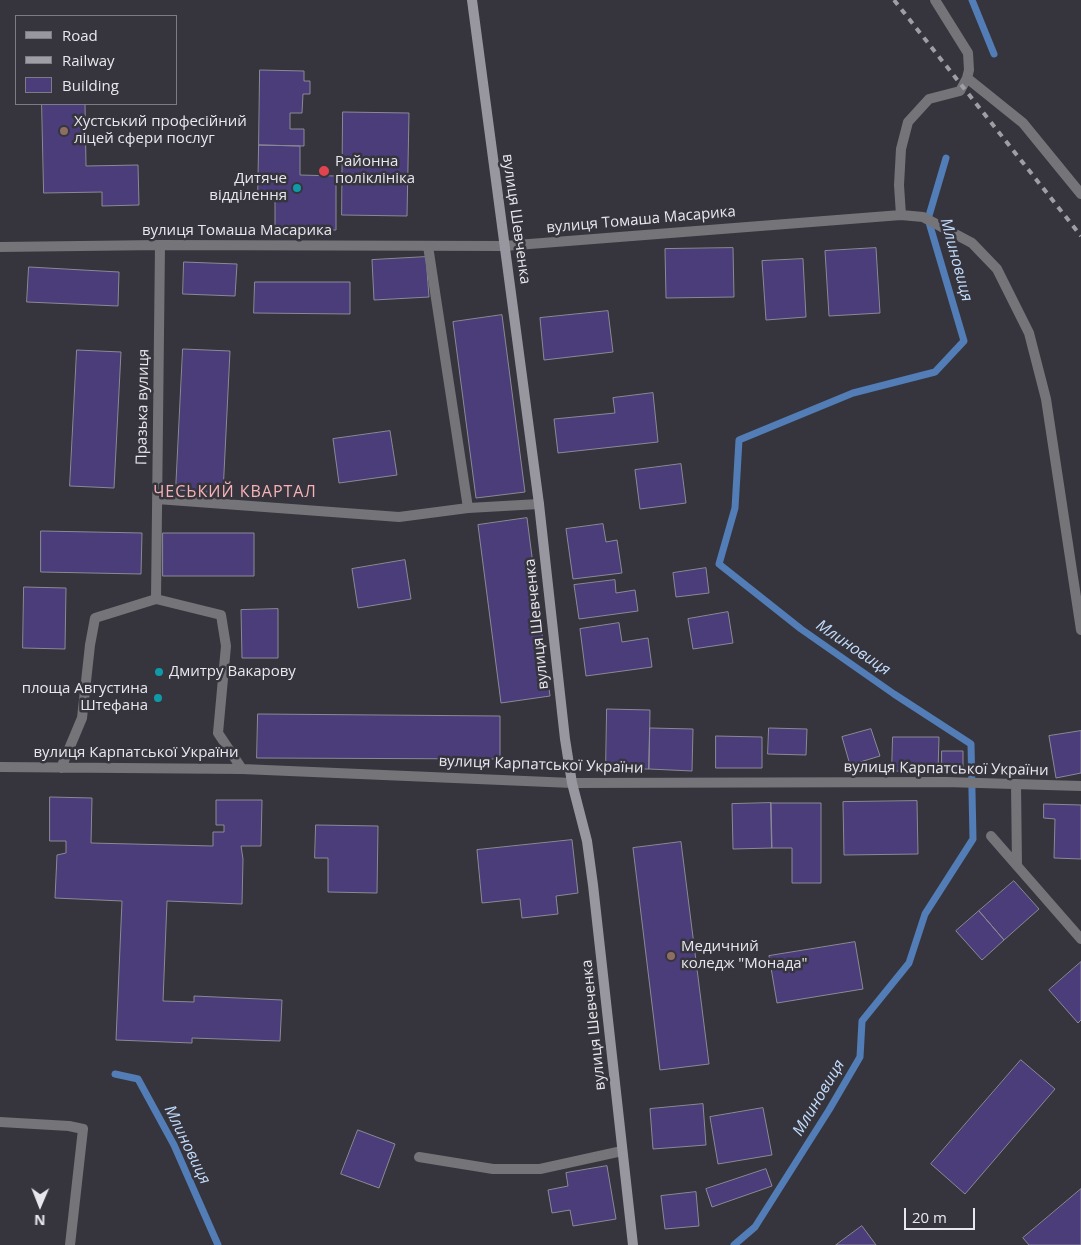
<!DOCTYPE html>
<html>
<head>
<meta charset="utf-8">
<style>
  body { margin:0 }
  #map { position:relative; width:1081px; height:1245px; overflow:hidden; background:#36353e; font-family:"Open Sans",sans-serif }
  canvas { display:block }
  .legend { position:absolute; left:15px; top:15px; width:162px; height:90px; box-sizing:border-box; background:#36353e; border:1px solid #7d7c84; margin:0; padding:6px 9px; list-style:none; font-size:15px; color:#e8e7ed }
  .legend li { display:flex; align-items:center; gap:10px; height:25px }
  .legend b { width:25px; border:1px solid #7d7c84 }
  .north { position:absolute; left:15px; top:1180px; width:50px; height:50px; -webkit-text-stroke:4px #36353e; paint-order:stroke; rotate:181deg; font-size:14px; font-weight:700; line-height:20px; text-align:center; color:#e8e7ed }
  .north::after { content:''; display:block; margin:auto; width:18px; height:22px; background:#e8e7ed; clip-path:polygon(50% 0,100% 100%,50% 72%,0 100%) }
  .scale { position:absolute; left:904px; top:1208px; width:71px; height:22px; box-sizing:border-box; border:2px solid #e8e7ed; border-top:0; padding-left:6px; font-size:15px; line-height:18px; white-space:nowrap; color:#e8e7ed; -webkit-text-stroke:4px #36353e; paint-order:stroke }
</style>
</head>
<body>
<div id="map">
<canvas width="1081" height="1245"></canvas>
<ul class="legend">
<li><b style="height:6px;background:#98979f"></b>Road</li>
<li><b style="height:6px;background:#9f9ea6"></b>Railway</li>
<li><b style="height:14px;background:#4a3d7a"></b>Building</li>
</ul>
<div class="north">N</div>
<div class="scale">20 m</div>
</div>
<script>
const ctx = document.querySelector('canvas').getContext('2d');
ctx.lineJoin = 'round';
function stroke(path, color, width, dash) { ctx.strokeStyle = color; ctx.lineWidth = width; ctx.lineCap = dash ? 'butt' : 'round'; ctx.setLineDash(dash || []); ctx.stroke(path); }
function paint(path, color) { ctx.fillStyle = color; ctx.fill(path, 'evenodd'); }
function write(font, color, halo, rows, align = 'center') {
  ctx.font = font + ' "Open Sans",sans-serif'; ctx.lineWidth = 5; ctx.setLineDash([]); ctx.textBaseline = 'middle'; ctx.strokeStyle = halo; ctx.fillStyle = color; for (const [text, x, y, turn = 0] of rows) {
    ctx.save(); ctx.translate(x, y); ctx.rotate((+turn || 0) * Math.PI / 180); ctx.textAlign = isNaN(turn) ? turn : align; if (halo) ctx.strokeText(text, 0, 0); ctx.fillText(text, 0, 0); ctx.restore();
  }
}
stroke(new Path2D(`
  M972,0L994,54
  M115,1074L138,1079L174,1145L218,1245
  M734,1245L755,1227L829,1110L860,1057L862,1021L909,963L925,914L973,839L971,744L894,694L801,629L719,564L735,508L739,440L853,393L935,372L964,341L928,219L946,158`), '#527db6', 7);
const building = new Path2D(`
  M260,70L304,71V81H310V94H303L302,113H290V129H304V146L259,145Z
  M42,104H85L86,166L138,165L139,205L102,206V192L44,193Z
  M343,112L409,113L407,216L342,215Z
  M259,145L300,146V175L336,176V230L291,229L286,236L277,235L275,232V200H258Z
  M733,248L734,297L666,298L665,249Z
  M876,248L880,313L829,316L825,251Z
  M426,257L429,297L374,300L372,260Z
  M803,259L806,317L766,320L762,261Z
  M184,262L237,264L235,296L183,294Z
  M29,267L119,272L118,306L27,302Z
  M255,282H350V314L254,313Z
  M608,311L613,352L544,360L540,318Z
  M502,315L525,492L476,498L453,322Z
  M183,349L230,351L223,493L176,490Z
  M77,350L121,352L114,488L70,486Z
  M653,393L658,442L558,453L554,419L615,413L613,398Z
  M390,431L397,475L339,483L333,439Z
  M681,464L686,503L640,509L635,470Z
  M527,518L550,696L501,703L478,525Z
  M603,524L606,542L617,540L622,573L573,579L566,529Z
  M41,531L142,533L141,574L41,572Z
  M163,533H254V576H163Z
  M405,560L411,599L358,608L352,569Z
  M706,568L709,593L676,597L673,573Z
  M615,580L616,593L635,590L638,611L579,619L574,585Z
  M24,587L66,588L65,649L23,648Z
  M278,609V658H242L241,610Z
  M728,612L733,643L693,649L688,619Z
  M619,623L622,642L648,638L652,667L586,676L580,629Z
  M607,709L650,710L649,769H606Z
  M258,714L500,716V759L257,758Z
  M650,728L693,729L692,771L649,769Z
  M769,728L807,729L806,755L768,754Z
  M871,729L880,756L850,765L842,737Z
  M1081,731V773L1056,778L1049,736Z
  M716,736L762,737V768H716Z
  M893,737H939L938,772L892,771Z
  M942,751H963V771H942Z
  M50,797L92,798L91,843L213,846V832H224V825H216V800H262L261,846H241L243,859L242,904L167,901L163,1001L194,1002V996L282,1000L280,1041L192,1038V1043L116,1040L122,901L55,898L57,855L66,853V841H50Z
  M917,801L918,854L844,855L843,802Z
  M771,803H821V883H792V848H772Z
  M771,803L772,848L733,849L732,804Z
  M1044,804L1081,805V859L1054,858L1055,819L1044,818Z
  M316,825L378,826L377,893L328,892V858H315Z
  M572,840L578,893L556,896L558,914L522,918L520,899L482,903L477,850Z
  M681,842L709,1064L660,1070L633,848Z
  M1014,881L1039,909L1004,940L979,911Z
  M979,911L1004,940L982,960L956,931Z
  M855,942L863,989L777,1003L769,956Z
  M1081,962V1020L1078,1023L1049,990Z
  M1021,1060L1055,1089L965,1194L931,1164Z
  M703,1104L706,1145L653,1149L650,1109Z
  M763,1108L772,1155L718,1164L710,1117Z
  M358,1130L395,1144L379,1188L341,1174Z
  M607,1166L616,1219L573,1226L570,1210L552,1213L548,1190L568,1186L566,1173Z
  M766,1169L772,1186L712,1207L706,1189Z
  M1081,1189V1245H1029L1023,1238Z
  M696,1192L699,1226L665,1229L661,1196Z
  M862,1226L876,1245H836Z`);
paint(building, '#4a3d7a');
stroke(building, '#8b8995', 1);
stroke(new Path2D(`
  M428,246L468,508`), '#757479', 10);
stroke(new Path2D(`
  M935,0L968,53L969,70L967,78L1023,123L1081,194
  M901,215L923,217L972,243L997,269L1029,333L1046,399L1081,630
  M0,247L160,245L504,246L901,215L899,185L901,149L908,122L929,99L960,91L967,78
  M157,499L399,517L468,508L539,504
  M156,599L160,245
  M0,767L242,769L572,783L946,782L1081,786
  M61,768L82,718L90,645L95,618L156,599L221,615L226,646L218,733L242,769
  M1016,784L1017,866
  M991,836L1081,939
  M0,1122L69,1126L83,1129L70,1245
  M419,1157L493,1169H540L622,1151`), '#757479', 10);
stroke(new Path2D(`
  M472,0L539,504L565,739L572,783L587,841L593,885L633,1245`), '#98979f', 10);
stroke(new Path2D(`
  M894,0L1081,236`), '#9f9ea6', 4, [6, 6]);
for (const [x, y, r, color] of [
  [64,131,5,"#8d6e63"],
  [324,171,6,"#e0444e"],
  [297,188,5,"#0f9aa8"],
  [159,672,5,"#0f9aa8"],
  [158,698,5,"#0f9aa8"],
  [671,956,5,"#8d6e63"]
]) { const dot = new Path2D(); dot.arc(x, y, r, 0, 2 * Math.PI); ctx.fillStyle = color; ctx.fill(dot); stroke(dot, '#36353e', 2); }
write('15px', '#e8e7ed', '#36353e', [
  ["Хустський професійний",74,122],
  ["ліцей сфери послуг",74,139],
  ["Районна",335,162],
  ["поліклініка",335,179],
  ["Дитяче",287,179,"right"],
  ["відділення",287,196,"right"],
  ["Дмитру Вакарову",169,672],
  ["площа Августина",148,689,"right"],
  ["Штефана",148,706,"right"],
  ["Медичний",681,947],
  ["коледж \"Монада\"",681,964]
], 'left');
write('15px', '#e8e7ed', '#36353e', [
  ["вулиця Шевченка",516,219,82],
  ["вулиця Томаша Масарика",641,220,-5],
  ["вулиця Томаша Масарика",237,231],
  ["Празька вулиця",143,407,-89],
  ["вулиця Шевченка",537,624,-96],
  ["вулиця Карпатської України",136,753],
  ["вулиця Карпатської України",541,765,2],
  ["вулиця Карпатської України",946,769,1],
  ["вулиця Шевченка",594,1025,-96]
]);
write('italic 16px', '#c2dbfb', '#36353e', [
  ["Млиновиця",956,260,75],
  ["Млиновиця",853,648,34],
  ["Млиновиця",819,1098,-59],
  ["Млиновиця",187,1145,64]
]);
ctx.letterSpacing = '1px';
write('16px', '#f7b3b5', '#36353e', [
  ["ЧЕСЬКИЙ КВАРТАЛ",235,492]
]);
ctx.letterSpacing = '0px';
</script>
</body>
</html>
